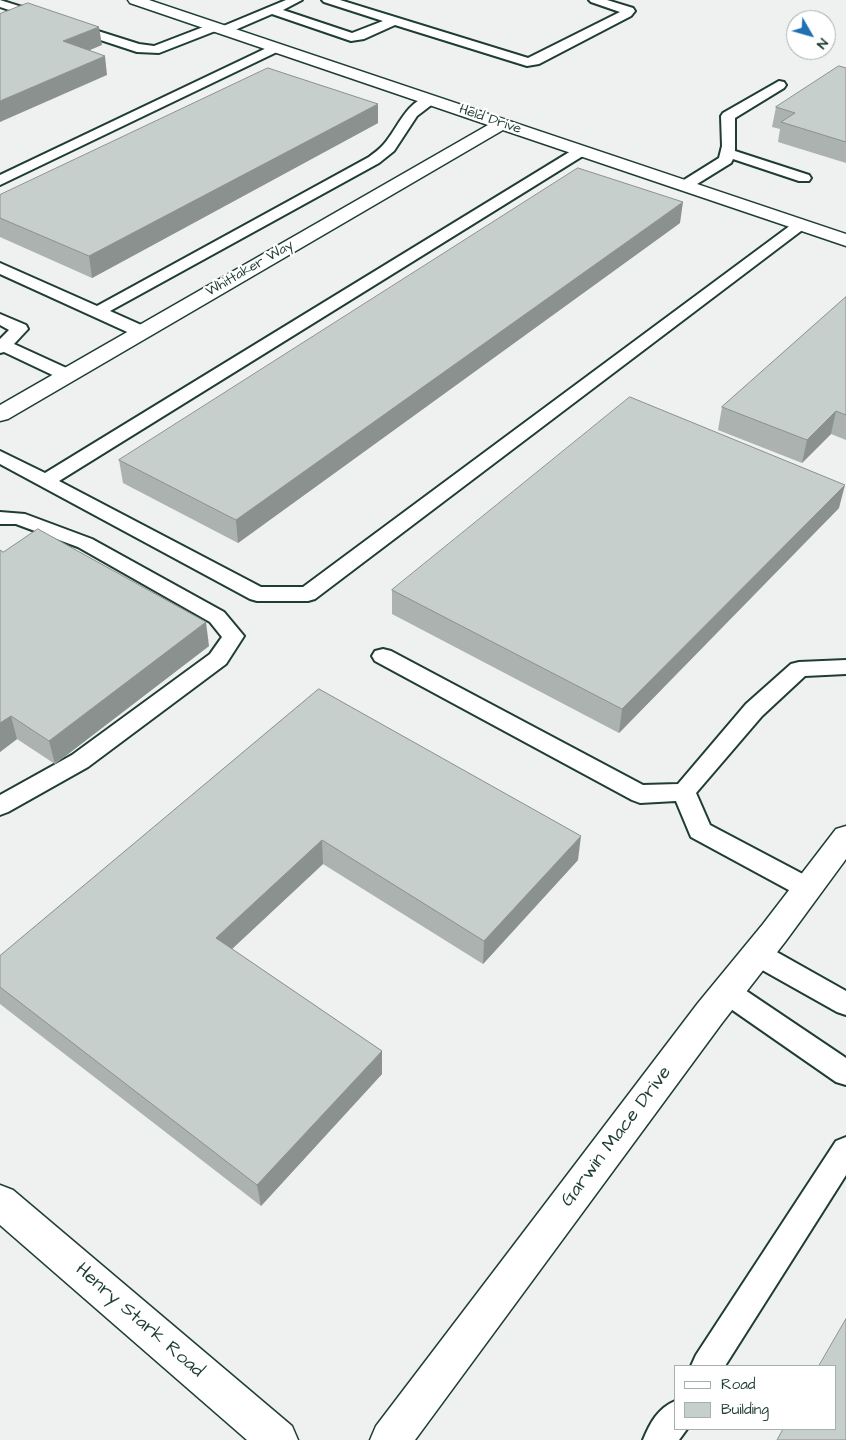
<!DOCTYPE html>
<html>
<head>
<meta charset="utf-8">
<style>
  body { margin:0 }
  #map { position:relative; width:846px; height:1440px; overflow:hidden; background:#fff; font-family:"Architects Daughter",sans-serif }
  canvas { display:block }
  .legend { position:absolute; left:674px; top:1365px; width:162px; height:65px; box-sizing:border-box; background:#fff; border:1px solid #a5b1ae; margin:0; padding:6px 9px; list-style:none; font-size:15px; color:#1f3d34 }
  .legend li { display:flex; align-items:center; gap:10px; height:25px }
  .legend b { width:25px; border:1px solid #a5b1ae }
  .north { position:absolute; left:786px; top:10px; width:50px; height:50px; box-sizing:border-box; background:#fff; border:1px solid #a5b1ae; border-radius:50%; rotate:128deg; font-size:14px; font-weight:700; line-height:20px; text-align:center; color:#1f3d34 }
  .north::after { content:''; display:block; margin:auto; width:18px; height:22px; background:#1f6fb2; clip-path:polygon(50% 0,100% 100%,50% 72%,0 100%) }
</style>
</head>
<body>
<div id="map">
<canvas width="846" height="1440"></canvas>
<ul class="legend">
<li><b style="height:6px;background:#fff"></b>Road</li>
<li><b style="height:14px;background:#c7cfcc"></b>Building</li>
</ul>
<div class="north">N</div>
</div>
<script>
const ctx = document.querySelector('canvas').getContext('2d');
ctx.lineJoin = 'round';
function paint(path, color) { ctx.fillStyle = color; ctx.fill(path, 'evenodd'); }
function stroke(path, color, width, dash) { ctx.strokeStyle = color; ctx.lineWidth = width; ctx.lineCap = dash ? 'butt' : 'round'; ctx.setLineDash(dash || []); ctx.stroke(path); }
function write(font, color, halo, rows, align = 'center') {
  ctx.font = font + ' "Architects Daughter",sans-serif'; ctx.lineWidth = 4.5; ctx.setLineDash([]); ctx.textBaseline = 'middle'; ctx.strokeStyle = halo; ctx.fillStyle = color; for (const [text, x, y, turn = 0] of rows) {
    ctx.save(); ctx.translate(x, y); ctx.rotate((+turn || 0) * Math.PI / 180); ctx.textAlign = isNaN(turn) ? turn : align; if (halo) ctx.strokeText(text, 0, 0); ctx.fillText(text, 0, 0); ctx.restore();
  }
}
paint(new Path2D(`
  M0,0H846V1440H0ZM796,20H826V50H796ZM675,1366H835V1429H675Z`), '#eef1f0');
const lane = new Path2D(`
  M0,0L139,44L154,46L211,24L215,23L221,27L286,0H302L283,10L352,33L383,21L324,2L322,0H340L528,58L620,12L591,2L589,0H607L633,8L635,11L631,16L539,64L527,66L395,25L364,39L351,41L272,14L228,33L224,34L218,30L159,53L137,52L0,7Z
  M275,44L279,45L281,48L279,51L0,185V175Z
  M779,81L784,82L786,85L784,88L735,118V151L809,175L811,178L809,181H799L733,159L731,163L689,189H679L677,186L679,183L719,158L722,146L721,116L723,113Z
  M429,96L436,100L434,103L417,116L394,151L379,163L110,311L148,328L150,332L148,336H136L0,274V263L97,306L369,157C374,153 380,149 384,144C398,128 406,102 429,96Z
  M581,147L588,151L586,154L59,481L261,587H303L795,222H805L808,225L805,228L315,599L308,601H257L250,599L0,464V451L45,473L576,148Z
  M0,314L26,325L28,329L14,344L73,371L76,375L73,379L67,380L61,379L4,352L0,353V339L9,330L0,325Z
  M0,512L25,514L92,539L224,612L244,636L226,664L88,767L8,812L0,815V795L72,755L210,654L222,637L210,622L78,547L16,524H0Z
  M383,649L391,651L643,785L678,784L746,704L791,664L799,662L846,660V674L805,676L762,716L696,793L710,825L816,881L820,888L816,895L807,898L798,895L691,837L676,801L640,803L632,800L375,661L372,656L375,651Z
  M757,943L766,946L846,991V1015L837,1012L748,962L744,954L748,946Z
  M727,981L736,984L846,1058V1085L836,1082L718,1000L714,992L718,984Z
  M846,1137V1175L725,1366H691L696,1355L836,1141Z
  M675,1401V1429H687L679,1440H643C650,1423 658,1408 675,1401Z`);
const street = new Path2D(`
  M128,0H149L846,234V246L503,130L8,419L0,421V405L488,125L130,3Z
  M846,826V859L785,942L722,1023L415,1440H370L376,1426L698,1003L763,924L836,829Z
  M0,1185L13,1190L292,1426L298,1440H247L0,1225Z`);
stroke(lane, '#1f3d34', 4);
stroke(street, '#1f3d34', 3);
paint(lane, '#fff');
paint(street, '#fff');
paint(new Path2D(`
  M846,68V163L778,142L780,129L772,127L776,107Z
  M378,104V123L92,278L0,237V195Z
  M680,223L238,543L123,483L119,460Z
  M846,297V440L831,434L802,463L718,430L722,407Z
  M839,508L619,733L392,614V590Z
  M0,550L209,646L55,764L17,739L0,752Z
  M319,689L578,860L483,964L323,864L232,949L382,1051V1074L261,1206L0,1004V956Z`), '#abb2af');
paint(new Path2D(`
  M99,27L102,45L66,60L63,41Z
  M105,56L107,75L0,122V101Z
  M378,104V123L92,278L89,256Z
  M683,202L680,223L238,543L236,520Z
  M836,411L831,434L802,463L807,440Z
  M845,485L839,508L619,733L622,709Z
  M206,622L209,646L55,764L49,741Z
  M11,716L17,739L0,752V723Z
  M581,836L578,860L483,964L484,941Z
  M322,840L323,864L219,961L216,938Z
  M382,1051V1074L261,1206L257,1185Z`), '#8b918f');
const building = new Path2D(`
  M28,3L99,27L63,41L105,56L0,101V14Z
  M839,66L846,68V142L781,122L795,113L776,107Z
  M268,68L378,104L89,256L0,218V195Z
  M578,168L683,202L236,520L119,460Z
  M846,297V415L836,411L807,440L722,407Z
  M630,397L845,485L622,709L392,590Z
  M38,529L206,622L49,741L11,716L0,723V550L3,552Z
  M319,689L581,836L484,941L322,840L216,938L382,1051L257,1185L0,987V956Z
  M846,1319V1440H777L783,1429H835V1366H819Z`);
paint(building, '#c7cfcc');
stroke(building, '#8b918f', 1);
write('14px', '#1f3d34', '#fff', [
  ["Held Drive",490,120,19],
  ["Whittaker Way",250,269,-30]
]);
write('19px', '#1f3d34', '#fff', [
  ["Garwin Mace Drive",617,1137,-53],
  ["Henry Stark Road",139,1321,41]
]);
</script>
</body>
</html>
